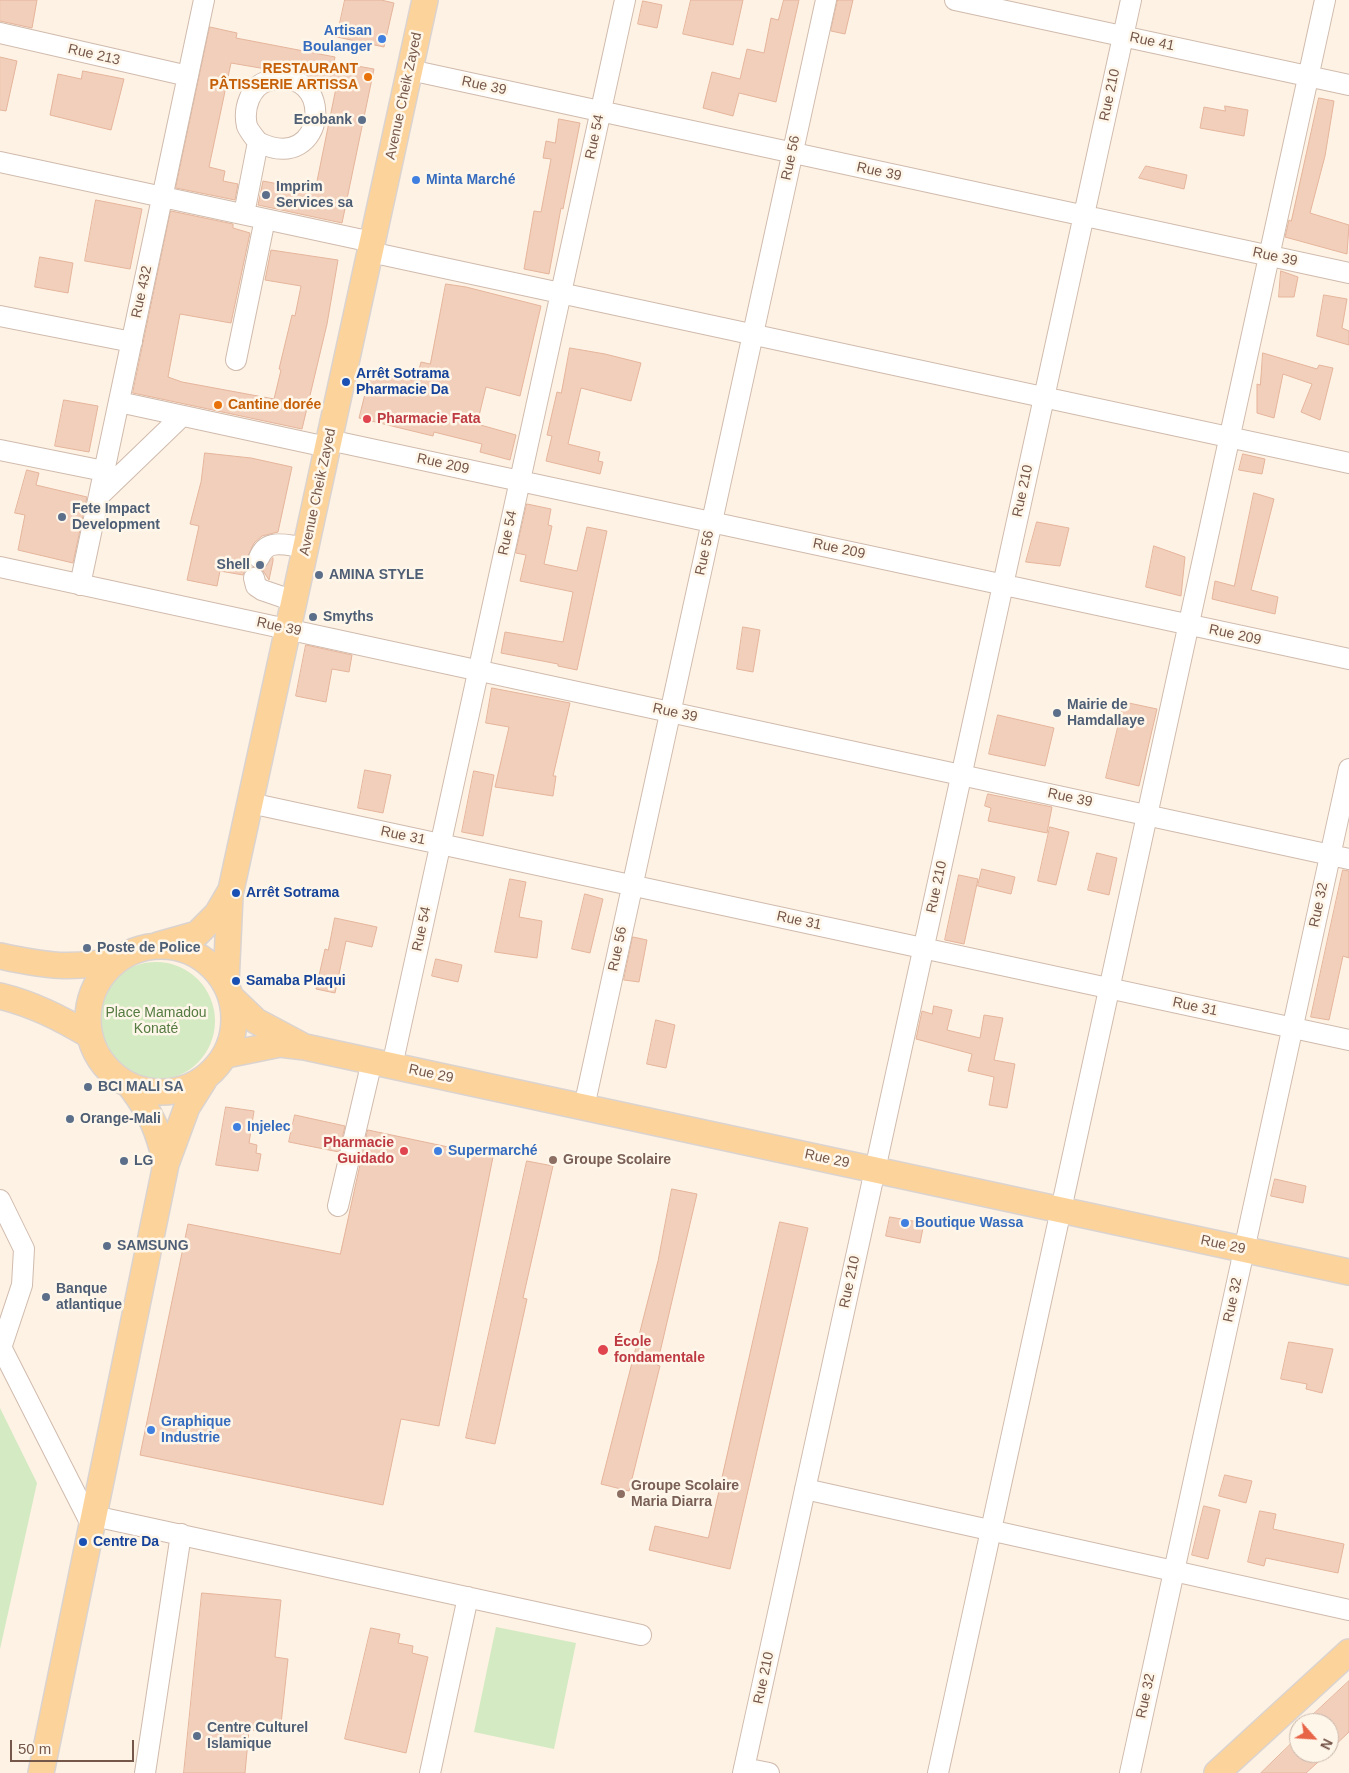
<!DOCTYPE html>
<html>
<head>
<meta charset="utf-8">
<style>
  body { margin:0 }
  #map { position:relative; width:1349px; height:1773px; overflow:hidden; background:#fdf2e4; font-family:Arial,sans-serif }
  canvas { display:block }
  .north { position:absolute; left:1289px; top:1713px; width:50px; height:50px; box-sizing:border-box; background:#fff6ea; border:1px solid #c8b6aa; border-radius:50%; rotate:116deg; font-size:14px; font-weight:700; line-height:20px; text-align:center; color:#755749 }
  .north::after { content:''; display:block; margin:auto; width:18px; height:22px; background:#e86447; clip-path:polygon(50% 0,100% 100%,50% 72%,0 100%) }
  .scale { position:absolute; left:10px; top:1740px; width:124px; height:22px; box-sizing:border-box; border:2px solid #755749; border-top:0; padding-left:6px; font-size:15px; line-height:18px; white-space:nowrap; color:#755749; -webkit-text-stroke:4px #fff6ea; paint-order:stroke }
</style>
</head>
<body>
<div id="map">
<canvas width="1349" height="1773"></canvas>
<div class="north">N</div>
<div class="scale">50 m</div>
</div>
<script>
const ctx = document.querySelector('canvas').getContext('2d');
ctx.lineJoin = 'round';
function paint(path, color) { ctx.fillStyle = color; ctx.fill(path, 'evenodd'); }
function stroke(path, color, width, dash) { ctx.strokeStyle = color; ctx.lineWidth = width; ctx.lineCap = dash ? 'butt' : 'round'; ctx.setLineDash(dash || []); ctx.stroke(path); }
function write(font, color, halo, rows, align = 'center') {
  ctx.font = font + ' Arial,sans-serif'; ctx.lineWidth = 5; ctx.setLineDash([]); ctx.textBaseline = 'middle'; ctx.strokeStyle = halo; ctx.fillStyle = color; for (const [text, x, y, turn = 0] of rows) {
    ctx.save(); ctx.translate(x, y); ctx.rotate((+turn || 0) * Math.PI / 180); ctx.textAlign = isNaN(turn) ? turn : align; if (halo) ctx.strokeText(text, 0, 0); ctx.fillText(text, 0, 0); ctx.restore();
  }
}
paint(new Path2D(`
  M97 1021a59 59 0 1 1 118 0a59 59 0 1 1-118 0Z
  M0,1408L37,1483L0,1649Z
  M496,1627L576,1643L554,1749L474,1732Z`), '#d4eac2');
const building = new Path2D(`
  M0,0H37L32,28L0,21Z
  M345,0H381L394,3L384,47L337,37Z
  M691,0H743L733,45L683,34Z
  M784,0H799L776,102L739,93L733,116L703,108L712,72L740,79L747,49L764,53L771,18L778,20Z
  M838,0H853L845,34L831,31Z
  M643,1L662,5L657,28L638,24Z
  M210,27L237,33L236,38L335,57L334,62L374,69L342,223L258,205L263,181L315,191L337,83L312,78L295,69H266L231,63L209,167L225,171L223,181L238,184L235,200L176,188Z
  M0,57L17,61L6,111L0,110Z
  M83,71L124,79L111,130L50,115L58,74L81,79Z
  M1319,98L1334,101L1325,156L1310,213L1349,225L1347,254L1285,237L1289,220L1291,221Z
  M1225,106L1248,110L1244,136L1200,128L1204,107L1225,111Z
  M559,119L580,123L563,209L561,208L549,274L524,269L534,211L541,212L551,159L543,158L546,141L555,143Z
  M1146,166L1187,175L1184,189L1139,178Z
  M96,200L142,209L130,269L85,261Z
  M171,211L233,224V228L250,233L231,323L180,314L168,377L182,382L274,399L281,370L279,369L292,315L295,316L301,286L265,280L271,250L338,260L327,324L302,429L133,393Z
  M40,257L73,263L68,293L35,287Z
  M1281,271L1298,277L1294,297H1279Z
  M446,284L466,287L541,306L520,396L486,387L477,424L516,435L510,460L480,452L482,444L434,432L433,436L359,418L371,370L416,381L421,362L430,364Z
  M1324,295L1347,299L1342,328L1349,331V345L1317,336Z
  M570,348L605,354L641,363L631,401L581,388L568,444L600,452L598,461L603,462L600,474L546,461L552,436L547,435L557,392L561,393Z
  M1263,353L1317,369L1319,365L1333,368L1320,420L1301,412L1312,384L1283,374L1274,418L1257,413V384L1260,385Z
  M64,400L98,406L89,452L55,446Z
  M205,453L251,458L292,467L278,532L262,536L254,543L247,558L251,567L245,570L243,575L220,571L217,586L187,580L199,526L190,524L201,482Z
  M1243,454L1265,459L1262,474L1239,470Z
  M27,470L39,473L36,485L87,497L73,563L18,550L25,515L15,513Z
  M1254,493L1274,499L1251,590L1278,597L1275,614L1212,599L1215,581L1234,586Z
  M527,504L551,509L548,525L552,526L544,564L577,571L587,527L607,531L577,670L558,666V664L501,653L505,632L563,642L573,592L520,581L526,555L516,553Z
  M1037,522L1069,528L1060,566L1026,562Z
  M1154,546L1185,557L1181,596L1146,587Z
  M273,558V561L269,580L262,569Z
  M743,627L760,630L753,672L737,669Z
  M306,645L352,655L349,672L332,669L326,702L296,696Z
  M492,688L570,703L553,776H556L553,796L495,787L509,727L486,723Z
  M1124,702L1157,709L1139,786L1106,778Z
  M998,715L1054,728L1045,766L989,754Z
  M365,770L391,775L383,813L358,808Z
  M474,771L494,775L483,836L462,832Z
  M988,794L1052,807L1047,833L988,821L991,808L985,806Z
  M1050,827L1069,832L1056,885L1038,881Z
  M1097,853L1117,858L1109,895L1088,890Z
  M982,869L1015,877L1011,894L978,886Z
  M1343,870L1349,871V958L1343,956L1329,1020L1311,1017Z
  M959,875L978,879L964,944L945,940Z
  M510,879L526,882L519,917L542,921L537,958L495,952Z
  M585,894L603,899L590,953L572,949Z
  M335,918L377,927L372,947L346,941L335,993L316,989L325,949L328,950Z
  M633,937L647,940L639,982L624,980Z
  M436,959L462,965L458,982L432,976Z
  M934,1006L952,1010L947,1030L980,1038L984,1015L1003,1018L994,1060L1015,1064L1007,1108L989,1105L994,1077L968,1071L972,1054L916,1039L922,1011L932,1014Z
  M656,1020L675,1025L666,1068L647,1064Z
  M226,1107L254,1111L249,1143L257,1145L256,1153L261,1154L258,1171L216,1165Z
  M295,1115L345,1126L339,1152L289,1142Z
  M368,1130L467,1151L468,1147L494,1152L439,1426L401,1419L383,1505L140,1455L188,1224L340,1254Z
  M527,1161L553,1166L523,1298L527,1299L495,1444L466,1438Z
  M1275,1179L1306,1186L1303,1203L1271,1196Z
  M672,1189L697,1194L657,1365L660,1366L629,1491L601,1484L658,1261Z
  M890,1217L924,1223L920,1243L886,1236Z
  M780,1222L808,1228L730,1569L649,1550L655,1526L708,1538Z
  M1289,1342L1333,1349L1322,1393L1306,1389L1307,1384L1281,1379Z
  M1225,1475L1252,1481L1246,1503L1219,1496Z
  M1204,1506L1220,1510L1208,1559L1192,1555Z
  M1260,1511L1276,1514L1273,1529L1344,1544L1338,1573L1266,1558L1264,1566L1248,1562Z
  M202,1593L281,1600L275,1657L288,1659L280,1733L249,1730L245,1773H184Z
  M371,1628L400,1634L398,1643L413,1646L412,1653L428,1657L406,1753L345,1739Z
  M1349,1681V1732L1329,1751V1723H1304Z
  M1299,1736V1753H1328L1306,1773H1261Z`);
paint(building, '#f2cfbb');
stroke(building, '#e5b49b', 1);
const minor = new Path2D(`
  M955,0L1349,85
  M0,33L188,76
  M410,70L1349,273
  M0,162L372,242
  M244,214L258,142C254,137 249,131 247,126C243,109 250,86 268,81C337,62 328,177 258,142
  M370,252L1349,463
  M0,316L132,342
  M236,360L265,219
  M119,402L327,447
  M329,440L1349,659
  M0,450L104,471
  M99,496L182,416
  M259,558C267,537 286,546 306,547
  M0,567L1349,859
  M254,578L256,586L262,590L294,601
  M80,585L204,0
  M250,803L1349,1040
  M392,1066L625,0
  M584,1107L826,0
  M0,1200L24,1249L22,1285L1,1348
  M338,1206L372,1061
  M0,1345L92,1526
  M805,1489L1349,1610
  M94,1516L641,1635
  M744,1768L769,1773
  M145,1773L181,1534
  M430,1773L468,1597
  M743,1773L1131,0
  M938,1773L1325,0
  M1130,1773L1349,769`);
const major = new Path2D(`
  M158,945L197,934L217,914L231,890L425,0
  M88 1019a73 73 0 1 1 146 0a73 73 0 1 1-146 0Z
  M0,956C45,966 74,970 119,959
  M226,983L230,895
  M0,996C33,1004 60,1018 89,1035
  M232,998L256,1021L301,1045
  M226,1055L280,1044L305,1047L1349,1272
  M131,1087C152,1115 158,1130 166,1163
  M41,1773L166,1164L187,1107L204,1080
  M1217,1773L1349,1652`);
stroke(minor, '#d0bbad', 22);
stroke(major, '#dbd3d0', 28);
stroke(minor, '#fff', 20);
stroke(major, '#fcd49b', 25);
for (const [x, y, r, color] of [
  [382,39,5,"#3f7fe0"],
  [368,77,5,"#e8710a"],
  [362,120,5,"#5c6f8a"],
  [416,180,5,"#3f7fe0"],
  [266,195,5,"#5c6f8a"],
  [346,382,5,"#1a4fb4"],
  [218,405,5,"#e8710a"],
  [367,419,5,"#e0444e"],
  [62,517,5,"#5c6f8a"],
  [260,565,5,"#5c6f8a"],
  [319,575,5,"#5c6f8a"],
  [313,617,5,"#5c6f8a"],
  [1057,713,5,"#5c6f8a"],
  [236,893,5,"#1a4fb4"],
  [87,948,5,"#5c6f8a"],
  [236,981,5,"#1a4fb4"],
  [88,1087,5,"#5c6f8a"],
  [70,1119,5,"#5c6f8a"],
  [237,1127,5,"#3f7fe0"],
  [404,1151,5,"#e0444e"],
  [438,1151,5,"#3f7fe0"],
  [553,1160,5,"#8d6e63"],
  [124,1161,5,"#5c6f8a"],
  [905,1223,5,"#3f7fe0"],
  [107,1246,5,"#5c6f8a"],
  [46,1297,5,"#5c6f8a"],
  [603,1350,6,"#e0444e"],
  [151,1430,5,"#3f7fe0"],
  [621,1494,5,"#8d6e63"],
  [83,1542,5,"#1a4fb4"],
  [197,1736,5,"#5c6f8a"]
]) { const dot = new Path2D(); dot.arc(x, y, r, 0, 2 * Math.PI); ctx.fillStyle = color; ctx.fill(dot); stroke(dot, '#fff6ea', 2); }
write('bold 14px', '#366cbe', '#fff6ea', [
  ["Artisan",372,31,"right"],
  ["Boulanger",372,47,"right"],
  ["Minta Marché",426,180],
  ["Injelec",247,1127],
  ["Supermarché",448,1151],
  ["Boutique Wassa",915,1223],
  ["Graphique",161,1422],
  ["Industrie",161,1438]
], 'left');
write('14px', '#755749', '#fff6ea', [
  ["Rue 41",1152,42,12],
  ["Rue 213",94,55,13],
  ["Rue 39",484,86,12],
  ["Rue 210",1110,95,-78],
  ["Avenue Cheik Zayed",404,96,-78],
  ["Rue 54",595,137,-78],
  ["Rue 56",791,158,-78],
  ["Rue 39",879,172,12],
  ["Rue 39",1275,257,12],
  ["Rue 432",142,292,-78],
  ["Rue 209",443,464,12],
  ["Rue 210",1023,491,-78],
  ["Avenue Cheik Zayed",318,492,-78],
  ["Rue 54",508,533,-78],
  ["Rue 209",839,549,12],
  ["Rue 56",705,553,-78],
  ["Rue 39",279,627,12],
  ["Rue 209",1235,635,12],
  ["Rue 39",675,713,12],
  ["Rue 39",1070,798,12],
  ["Rue 31",403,836,12],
  ["Rue 210",937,887,-78],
  ["Rue 32",1319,905,-78],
  ["Rue 31",799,921,12],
  ["Rue 54",422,929,-78],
  ["Rue 56",618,949,-78],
  ["Rue 31",1195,1007,12],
  ["Rue 29",431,1074,12],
  ["Rue 29",827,1159,12],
  ["Rue 29",1223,1245,12],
  ["Rue 210",850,1282,-78],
  ["Rue 32",1233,1300,-78],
  ["Rue 210",764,1678,-78],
  ["Rue 32",1146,1696,-78]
]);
write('bold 14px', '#c56008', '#fff6ea', [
  ["RESTAURANT",358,69],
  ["PÂTISSERIE ARTISSA",358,85],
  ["Cantine dorée",228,405,"left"]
], 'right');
write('bold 14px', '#4e5e75', '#fff6ea', [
  ["Ecobank",352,120,"right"],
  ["Imprim",276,187],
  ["Services sa",276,203],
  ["Fete Impact",72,509],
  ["Development",72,525],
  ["Shell",250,565,"right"],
  ["AMINA STYLE",329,575],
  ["Smyths",323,617],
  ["Mairie de",1067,705],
  ["Hamdallaye",1067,721],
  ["Poste de Police",97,948],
  ["BCI MALI SA",98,1087],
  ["Orange-Mali",80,1119],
  ["LG",134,1161],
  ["SAMSUNG",117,1246],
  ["Banque",56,1289],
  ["atlantique",56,1305],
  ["Centre Culturel",207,1728],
  ["Islamique",207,1744]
], 'left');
write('bold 14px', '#164399', '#fff6ea', [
  ["Arrêt Sotrama",356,374],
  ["Pharmacie Da",356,390],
  ["Arrêt Sotrama",246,893],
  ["Samaba Plaqui",246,981],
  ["Centre Da",93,1542]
], 'left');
write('bold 14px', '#be3a42', '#fff6ea', [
  ["Pharmacie Fata",377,419],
  ["Pharmacie",394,1143,"right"],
  ["Guidado",394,1159,"right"],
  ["École",614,1342],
  ["fondamentale",614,1358]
], 'left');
write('14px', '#547b41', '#fff6ea', [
  ["Place Mamadou",156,1013],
  ["Konaté",156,1029]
]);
write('bold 14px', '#785e54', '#fff6ea', [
  ["Groupe Scolaire",563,1160],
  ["Groupe Scolaire",631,1486],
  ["Maria Diarra",631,1502]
], 'left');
</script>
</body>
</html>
